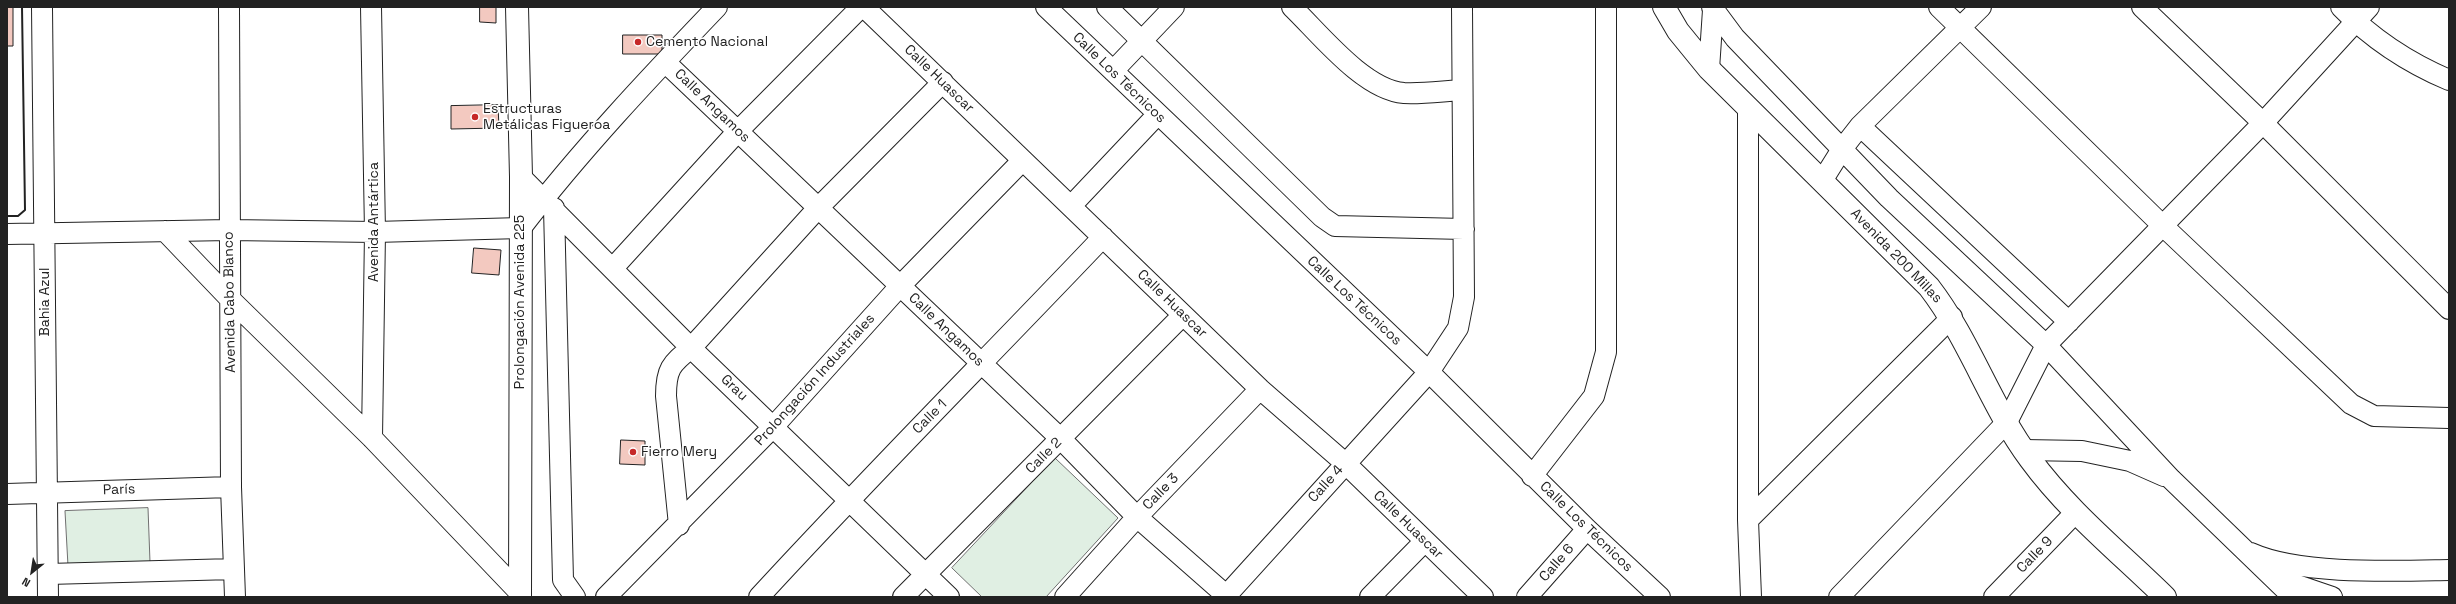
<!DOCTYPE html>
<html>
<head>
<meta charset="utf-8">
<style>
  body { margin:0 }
  #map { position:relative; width:2456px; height:604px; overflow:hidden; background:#fff; font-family:"Space Grotesk",sans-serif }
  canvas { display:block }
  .frame { position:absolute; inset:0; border:8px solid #222; pointer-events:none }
  .north { position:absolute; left:12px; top:552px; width:40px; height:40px; -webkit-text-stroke:3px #fff; paint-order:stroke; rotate:210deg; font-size:11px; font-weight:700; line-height:16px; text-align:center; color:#222 }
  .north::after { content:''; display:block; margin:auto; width:14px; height:18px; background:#222; clip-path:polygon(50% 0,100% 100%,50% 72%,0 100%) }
</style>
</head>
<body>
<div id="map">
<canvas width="2456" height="604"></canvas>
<div class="frame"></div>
<div class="north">N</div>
</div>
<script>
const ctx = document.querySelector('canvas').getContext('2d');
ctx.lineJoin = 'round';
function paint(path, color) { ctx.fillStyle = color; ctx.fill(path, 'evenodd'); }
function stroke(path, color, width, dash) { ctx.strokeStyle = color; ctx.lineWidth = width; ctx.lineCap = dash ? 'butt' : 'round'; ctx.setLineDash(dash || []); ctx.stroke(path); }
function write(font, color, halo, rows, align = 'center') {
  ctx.font = font + ' "Space Grotesk",sans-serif'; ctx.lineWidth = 3; ctx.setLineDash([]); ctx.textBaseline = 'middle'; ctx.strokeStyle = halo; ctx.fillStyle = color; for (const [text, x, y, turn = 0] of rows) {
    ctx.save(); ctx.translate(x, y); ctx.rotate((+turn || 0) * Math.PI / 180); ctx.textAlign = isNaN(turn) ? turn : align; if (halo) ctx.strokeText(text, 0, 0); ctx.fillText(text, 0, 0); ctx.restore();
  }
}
const green = new Path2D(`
  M1055,458L1118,518L1046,597H982L952,568Z
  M148,508L150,562L68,566L65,511Z`);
paint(green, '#e0efe3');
stroke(green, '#6f6f6f', 1);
const building = new Path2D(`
  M7,7H13V46H7Z
  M480,7H496V23L480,22Z
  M623,35H662V54H623Z
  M498,105L499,128L451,129V106Z
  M474,248L501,250L499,275L472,273Z
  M621,440L645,441V465L620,464Z`);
paint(building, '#f3c9c0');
stroke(building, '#222', 1);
const minor = new Path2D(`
  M42,7L48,597
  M229,7L231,487L235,597
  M371,7L375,232L372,438
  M864,7L1260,389L1345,463L1483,597
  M1046,7L1429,372L1587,529L1660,597
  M1107,7L1322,217L1335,226L1464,229
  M1292,7C1320,34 1364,90 1404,93C1423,94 1443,91 1462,90
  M1712,7L1735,38L1889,198L2046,345L2171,479L2293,597
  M1939,7L2162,225L2351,404L2374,416L2449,418
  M2142,7L2263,123L2449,309
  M2341,7C2371,38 2409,63 2449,80
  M665,62L1061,439L1137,517L1228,597
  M1709,69L1713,10
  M1113,71L1174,7
  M1748,108V520L1751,597
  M1860,126L2069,322
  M521,177L691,348L949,597
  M1822,181L1842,149L1860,126L1981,7
  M1071,206L1157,115
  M554,208L563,580L575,597
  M165,231L231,300L372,438L519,592
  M7,234L229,230L375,232L521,228C581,150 649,78 717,7
  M613,268L738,131L861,7
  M2024,450L2082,451L2130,461L2164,476
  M1532,476L1594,396L1606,352V7
  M7,494L231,487
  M1748,520L1952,317
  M679,525L666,396C666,369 671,364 691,348L818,208L943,82
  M2251,553C2300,575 2394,571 2449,570
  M48,574L234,569
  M2279,579L2332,597
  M606,597L774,426L900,286L1022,161
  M759,597C871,475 989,357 1103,237
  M903,597L1183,315
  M1065,597L1137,517L1260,389
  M1225,597L1429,372L1458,328L1464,297L1462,7
  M1370,597L1424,542
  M1527,597L1587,529
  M1839,597L2007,422L2046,345L2263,123L2369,7
  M1994,597L2075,513`);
const major = new Path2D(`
  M517,7L521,177L520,597
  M1664,7L1678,31L1709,69L1929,287C1970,340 1990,405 2030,459C2068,511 2119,552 2165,597`);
stroke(minor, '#222', 22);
stroke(major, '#222', 24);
stroke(minor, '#fff', 20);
stroke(major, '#fff', 22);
stroke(new Path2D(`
  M7,216H18L25,210L22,7`), '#222', 2);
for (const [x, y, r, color] of [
  [638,42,4,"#c62828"],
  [475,117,4,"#c62828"],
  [633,452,4,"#c62828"]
]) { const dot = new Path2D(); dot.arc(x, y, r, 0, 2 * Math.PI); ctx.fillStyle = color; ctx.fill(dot); stroke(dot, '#fff', 1.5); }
write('14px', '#222', '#fff', [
  ["Cemento Nacional",646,42],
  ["Estructuras",483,109],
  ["Metálicas Figueroa",483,125],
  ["Fierro Mery",641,452]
], 'left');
write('14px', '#222', '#fff', [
  ["Calle Los Técnicos",1119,78,44],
  ["Calle Huascar",939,79,44],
  ["Calle Angamos",712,106,44],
  ["Avenida Antártica",374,222,-90],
  ["Avenida 200 Millas",1896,256,46],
  ["Calle Los Técnicos",1354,301,43],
  ["Bahia Azul",45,302,-90],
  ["Avenida Cabo Blanco",230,302,-91],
  ["Prolongación Avenida 225",520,302,-90],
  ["Calle Huascar",1172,304,44],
  ["Calle Angamos",946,330,44],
  ["Prolongación Industriales",815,380,-48],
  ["Grau",734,388,43],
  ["Calle 1",930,417,-45],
  ["Calle 2",1044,456,-45],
  ["Calle 4",1326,484,-48],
  ["París",119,490,-2],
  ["Calle 3",1161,492,-46],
  ["Calle Huascar",1408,525,44],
  ["Calle Los Técnicos",1586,527,44],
  ["Calle 9",2035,555,-46],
  ["Calle 6",1557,563,-49]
]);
</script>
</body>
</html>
